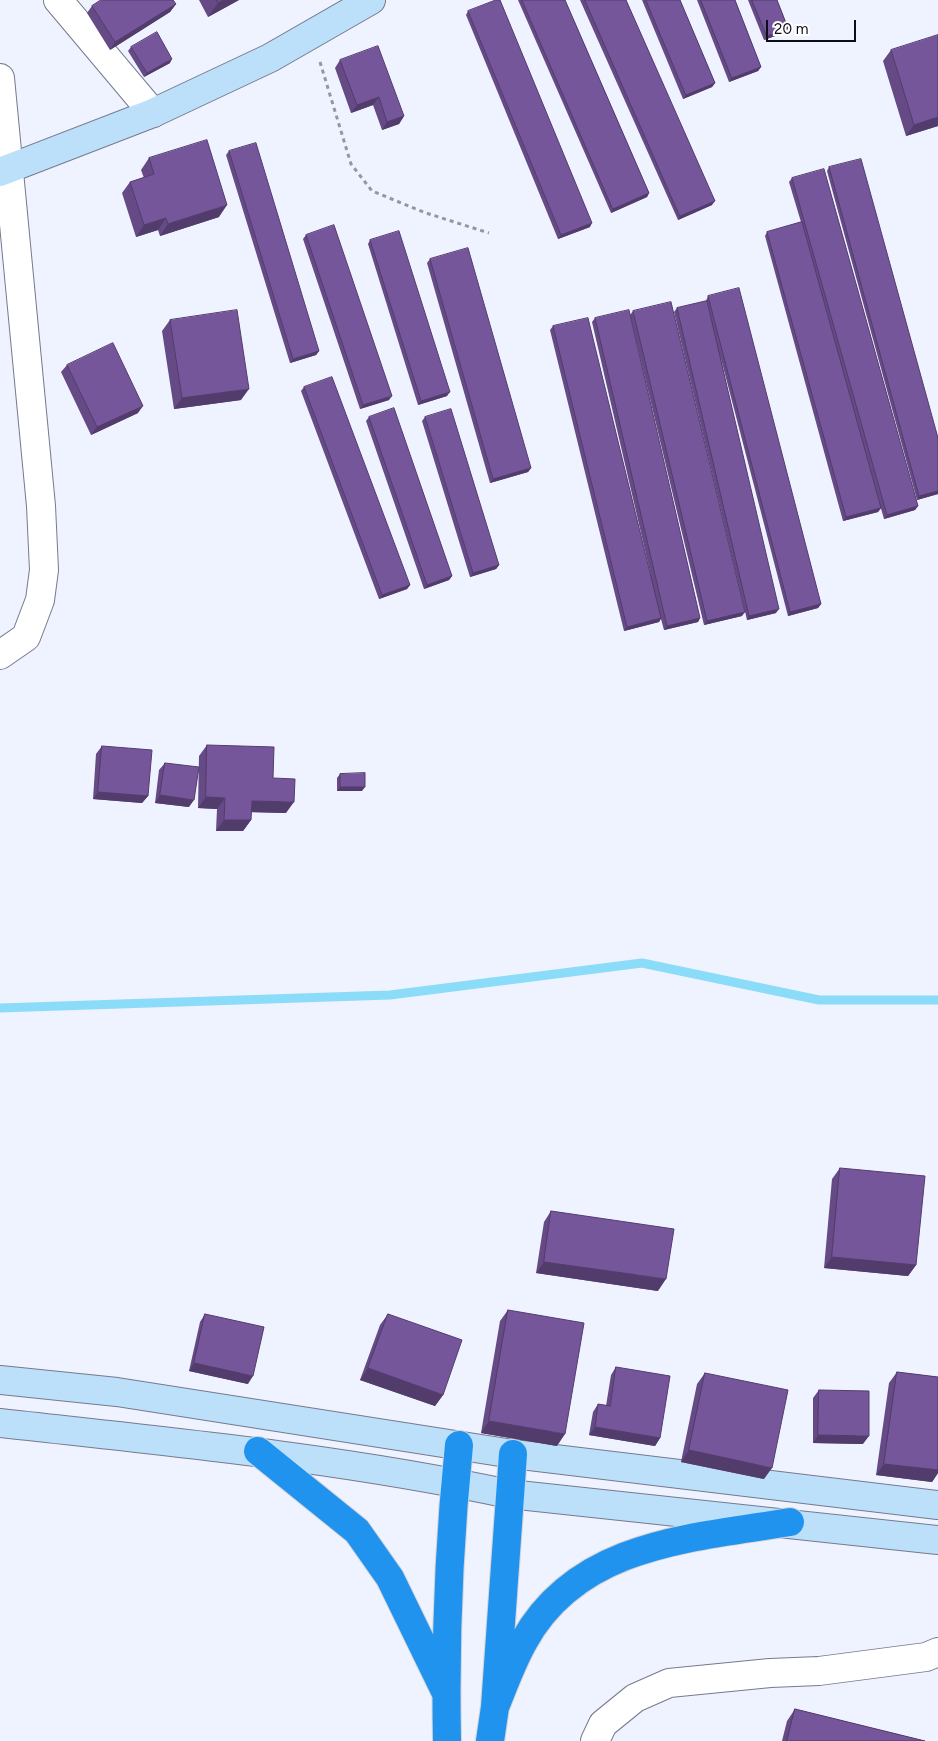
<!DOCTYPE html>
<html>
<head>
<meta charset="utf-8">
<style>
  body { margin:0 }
  #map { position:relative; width:938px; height:1741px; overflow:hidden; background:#eff2ff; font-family:Figtree,sans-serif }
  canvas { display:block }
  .scale { position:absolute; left:766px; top:20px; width:90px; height:22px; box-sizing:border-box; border:2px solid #0c0d15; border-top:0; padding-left:6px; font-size:15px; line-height:18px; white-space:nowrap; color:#0c0d15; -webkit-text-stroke:4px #fff; paint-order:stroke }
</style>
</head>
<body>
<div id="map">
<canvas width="938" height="1741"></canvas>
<div class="scale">20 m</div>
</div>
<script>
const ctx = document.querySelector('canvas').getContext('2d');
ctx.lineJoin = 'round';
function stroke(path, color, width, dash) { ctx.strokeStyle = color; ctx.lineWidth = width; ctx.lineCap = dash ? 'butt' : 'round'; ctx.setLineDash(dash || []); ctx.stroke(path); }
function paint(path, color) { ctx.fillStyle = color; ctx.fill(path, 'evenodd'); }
stroke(new Path2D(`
  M0,1008L390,995L642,963L819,1000H938`), '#8bdcf9', 9);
const street = new Path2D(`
  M58,0L153,113
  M0,78L41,506L44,570L40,600L26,637L0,655
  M595,1741L603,1724L635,1698L669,1683L770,1673L819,1671L926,1657L938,1652`);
const secondary = new Path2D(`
  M0,172L153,113L270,58L371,0
  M0,1380L117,1392L513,1454L938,1505
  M0,1423C170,1442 341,1458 509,1494L938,1540`);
const highway = new Path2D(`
  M258,1451L357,1531L390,1578L446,1693
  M495,1707C504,1685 512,1662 524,1641C578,1543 692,1538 790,1522
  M447,1741C445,1643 449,1542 459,1445
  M490,1741L495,1707L513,1454`);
stroke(street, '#767a8d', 30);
stroke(secondary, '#767a8d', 30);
stroke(highway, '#d3d3d5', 30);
stroke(new Path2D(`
  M320,62L351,164L372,191L426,213L489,233`), '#9497a2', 3, [4, 4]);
stroke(street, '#fff', 28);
stroke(secondary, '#bcdffa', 28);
stroke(highway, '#2093ef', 28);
paint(new Path2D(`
  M199,0H239L208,17Z
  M518,0H565L649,193L647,197L611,213Z
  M580,0H626L712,205L678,220Z
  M642,0H680L715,83L712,87L683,99Z
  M697,0H735L761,67L758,71L729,82Z
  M748,0H777L788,28L786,32L764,40Z
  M176,4L170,12L110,50L87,13L92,6Z
  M468,11L590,227L558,239L466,15Z
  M131,47L170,63L144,77L128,51Z
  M891,50L938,126L906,136L883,61Z
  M340,60L404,116L399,124L382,130L373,105L351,113L335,68Z
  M229,151L319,351L316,355L290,363L226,155Z
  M149,158L219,217L160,236L158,230L136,237L122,193L130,182L144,178L141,170Z
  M829,167L938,438V494L917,500L827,171Z
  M792,178L918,506L915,510L884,519L858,428L881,508L878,512L843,521L765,236L767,232L801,222L789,182Z
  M306,235L389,400L360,409L303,239Z
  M370,240L447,396L418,405L368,244Z
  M430,259L531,468L528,472L490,483L427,263Z
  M708,296L821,604L818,608L788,616L720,355L776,613L747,620L674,312L677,308L706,301Z
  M633,311L742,616L704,625L630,315Z
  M595,318L700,618L698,622L664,630L661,619L659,622L624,631L550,330L553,326L651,576L592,322Z
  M170,320L241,400L174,409L162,331Z
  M67,365L138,413L91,435L61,372Z
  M304,387L410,585L407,589L379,599L301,391Z
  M369,417L452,576L449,580L424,589L366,421Z
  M425,417L499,565L496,569L470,577L422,421Z
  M207,745L273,778L286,813L251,812V820L243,831H216L217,809L198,808L199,756Z
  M102,746L148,796L142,803L93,799L96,754Z
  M165,763L189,807L155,803L159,770Z
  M340,774L362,791H337V778Z
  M840,1168L916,1265L908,1276L824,1268L832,1179Z
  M551,1211L658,1291L536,1273L544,1222Z
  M508,1310L557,1446L481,1433L500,1321Z
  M205,1314L248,1384L189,1371L200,1322Z
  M388,1314L443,1395L435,1406L360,1380L380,1325Z
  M616,1367L660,1438L655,1446L589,1435L593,1412L598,1404L606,1406L611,1375Z
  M897,1372L938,1377V1473L932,1482L876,1475L889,1383Z
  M705,1373L764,1479L681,1462L697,1384Z
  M819,1390L863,1444L813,1443V1398Z
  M795,1709L925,1741H782L787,1721Z`), '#654a85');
paint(new Path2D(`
  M224,0H239L208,17L218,3Z
  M176,4L170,12L110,50L115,42Z
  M788,28L786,32L764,40L767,36Z
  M172,59L170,63L144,77L147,73Z
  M761,67L758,71L729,82L732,78Z
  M715,83L712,87L683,99L686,95Z
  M379,97L373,105L351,113L357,105Z
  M404,116L399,124L382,130L387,122Z
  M938,117V126L906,136L914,125Z
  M649,193L647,197L611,213L613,209Z
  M715,201L712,205L678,220L680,216Z
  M227,205L219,217L160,236L168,224Z
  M166,218L158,230L136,237L144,225Z
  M592,223L590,227L558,239L561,235Z
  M319,351L316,355L290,363L293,359Z
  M249,389L241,400L174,409L182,398Z
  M450,392L447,396L418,405L421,401Z
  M392,396L389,400L360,409L363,405Z
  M143,406L138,413L91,435L97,427Z
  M531,468L528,472L490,483L493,479Z
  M938,491V494L917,500L919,496Z
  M918,506L915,510L884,519L887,515Z
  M881,508L878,512L843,521L846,517Z
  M499,565L496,569L470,577L473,573Z
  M452,576L449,580L424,589L427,585Z
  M410,585L407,589L379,599L382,595Z
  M821,604L818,608L788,616L790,612Z
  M779,609L776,613L747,620L749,616Z
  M745,612L742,616L704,625L707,621Z
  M661,618L659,622L624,631L627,627Z
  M700,618L698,622L664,630L667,626Z
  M340,787H365L362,791H337Z
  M98,792L148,796L142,803L93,799Z
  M160,795L194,800L189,807L155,803Z
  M206,797L225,798L217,809L198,808Z
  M252,801L294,802L286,813L244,812Z
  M224,820H251L243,831H216Z
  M832,1257L916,1265L908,1276L824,1268Z
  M544,1262L666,1279L658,1291L536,1273Z
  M194,1363L253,1376L248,1384L189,1371Z
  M368,1368L443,1395L435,1406L360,1380Z
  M489,1421L565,1434L557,1446L481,1433Z
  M595,1427L660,1438L655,1446L589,1435Z
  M818,1435L869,1436L863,1444L813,1443Z
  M689,1450L772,1468L764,1479L681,1462Z
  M884,1464L938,1470V1473L932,1482L876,1475Z`), '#523c6c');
const building = new Path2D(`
  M101,0H173L176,4L115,42L92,6Z
  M217,0H224L218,3Z
  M496,0H500L592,223L561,235L468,11Z
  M522,0H565L649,193L613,209Z
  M585,0H626L715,201L680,216Z
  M646,0H680L715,83L686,95Z
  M701,0H735L761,67L732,78Z
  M752,0H777L788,28L767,36Z
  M157,32L172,59L147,73L131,47Z
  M938,35V117L914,125L891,50Z
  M378,46L404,116L387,122L379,97L357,105L340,60Z
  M207,140L227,205L168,224L166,218L144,225L130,182L154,174L149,158Z
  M256,143L319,351L293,359L229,151Z
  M861,159L938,438V491L919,496L829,167Z
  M824,169L918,506L887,515L792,178Z
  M802,222L881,508L846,517L767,232Z
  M334,225L392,396L363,405L306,235Z
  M399,231L450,392L421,401L370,240Z
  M468,248L531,468L493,479L430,259Z
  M739,288L821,604L790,612L708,296Z
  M707,301L779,609L749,616L677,308Z
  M671,302L745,612L707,621L633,311Z
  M237,310L249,389L182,398L170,320Z
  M629,310L700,618L667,626L595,318Z
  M588,318L661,618L627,627L553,326Z
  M113,343L143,406L97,427L67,365Z
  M332,377L410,585L382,595L304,387Z
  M394,408L452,576L427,585L369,417Z
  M451,409L499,565L473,573L425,417Z
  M207,745L274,747L273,778L295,779L294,802L252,801L251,820H224L225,798L206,797Z
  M102,746L152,750L148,796L98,792Z
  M165,763L199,767L194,800L160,795Z
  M365,773V787H340V774Z
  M840,1168L925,1176L916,1265L832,1257Z
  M551,1211L674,1229L666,1279L544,1262Z
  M508,1310L584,1323L565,1434L489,1421Z
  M205,1314L264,1327L253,1376L194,1363Z
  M388,1314L462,1340L443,1395L368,1368Z
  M616,1367L670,1376L660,1438L595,1427L598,1404L610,1406Z
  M897,1372L938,1377V1470L884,1464Z
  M705,1373L788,1390L772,1468L689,1450Z
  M819,1390L869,1391V1436L818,1435Z
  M795,1709L925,1741H787Z`);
paint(building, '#75569b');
stroke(building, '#523c6c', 1);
</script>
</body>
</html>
